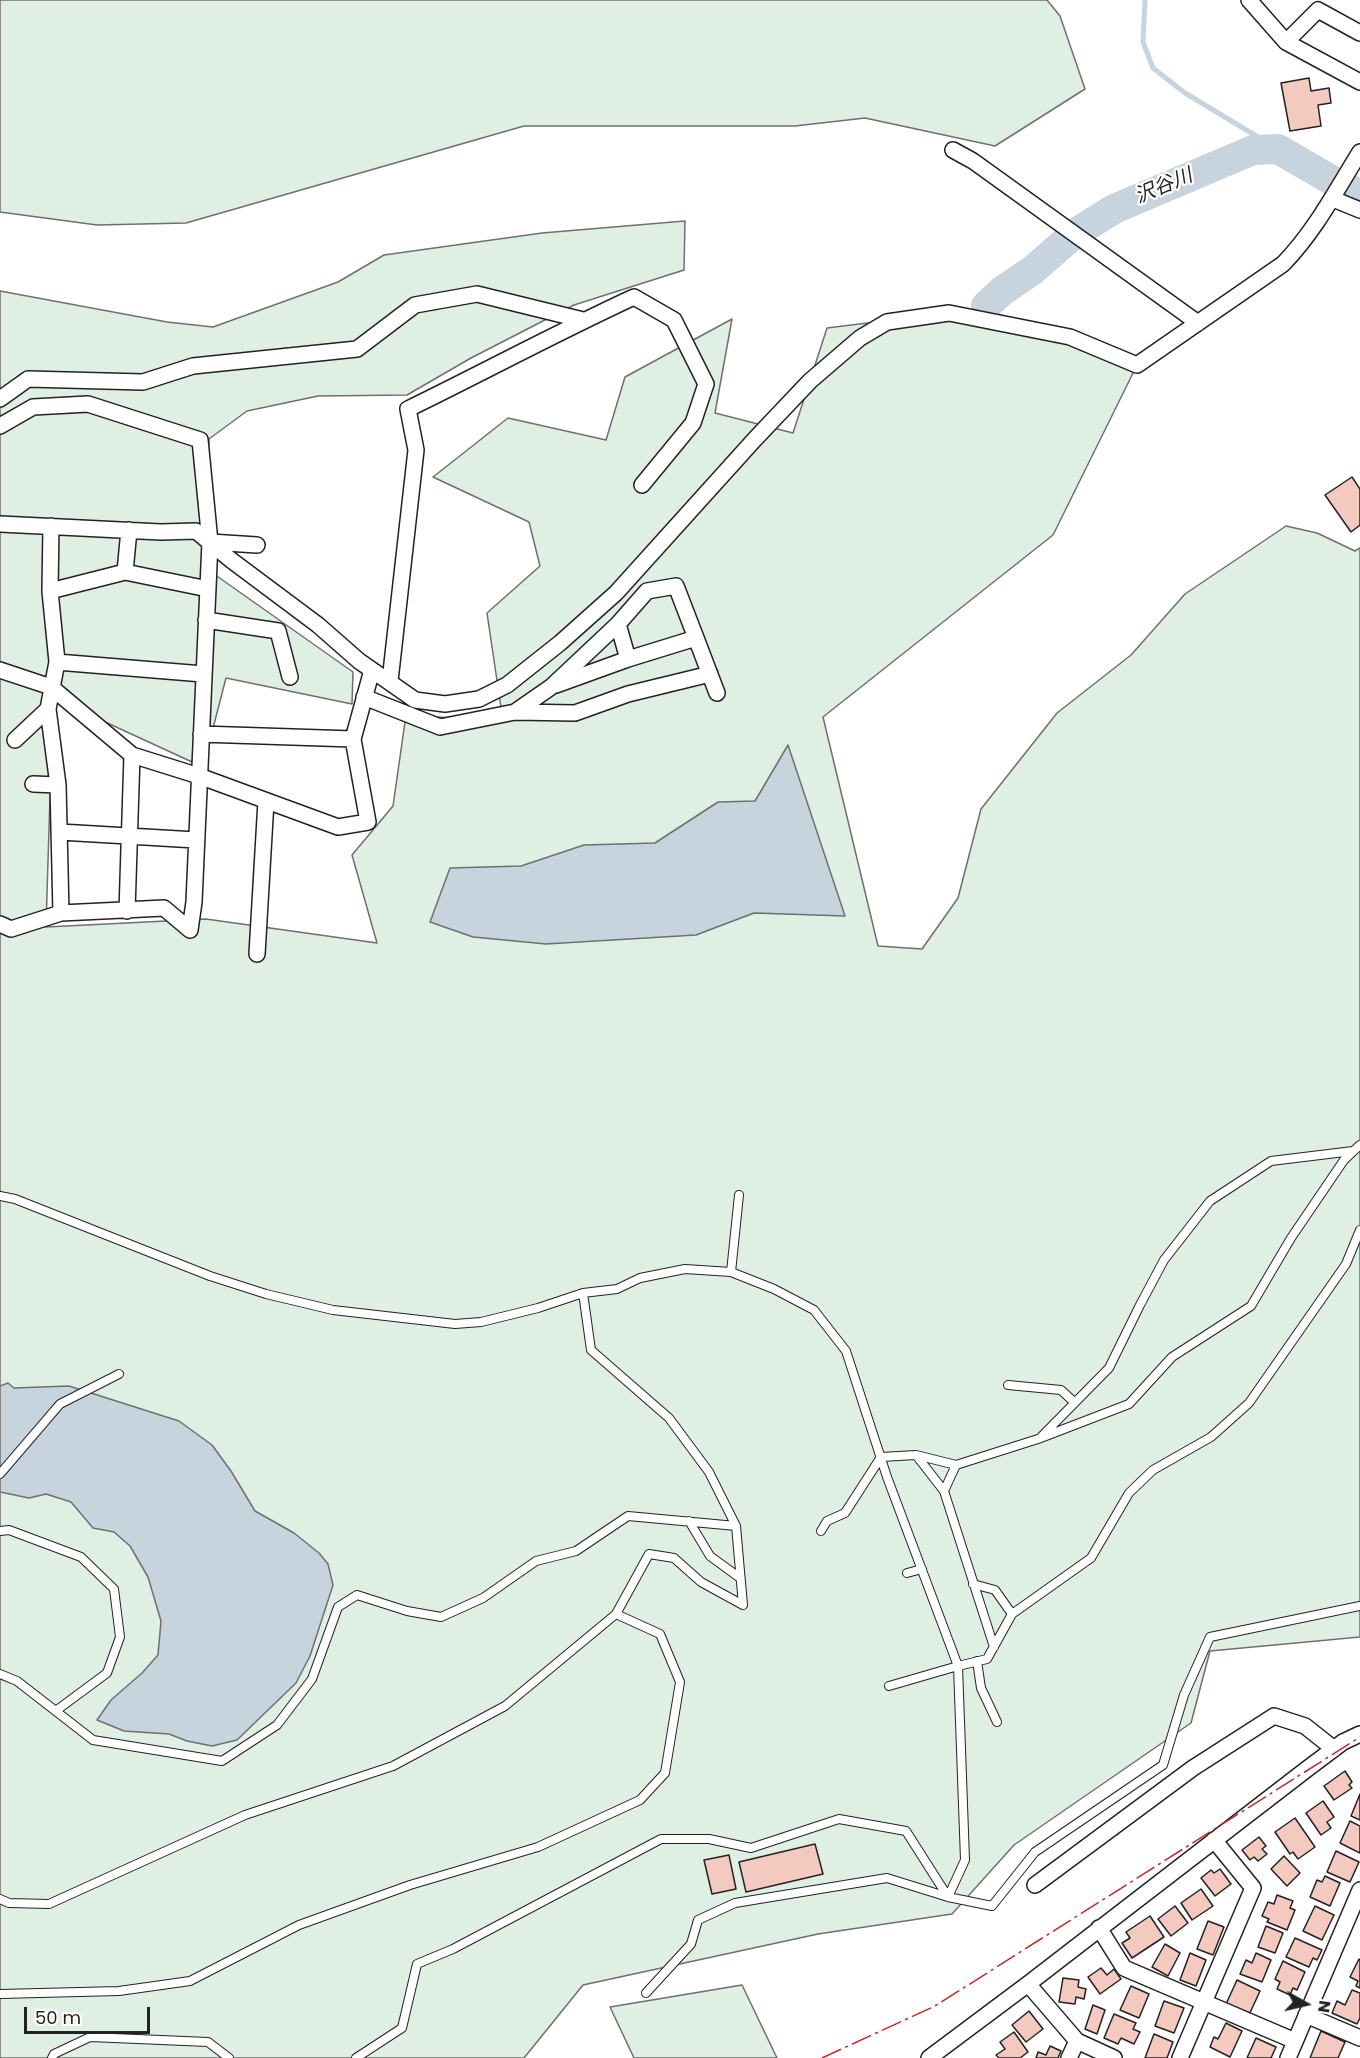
<!DOCTYPE html>
<html>
<head>
<meta charset="utf-8">
<style>
  body { margin:0 }
  #map { position:relative; width:1360px; height:2058px; overflow:hidden; background:#fff; font-family:Poppins,sans-serif }
  canvas { display:block }
  .north { position:absolute; left:1276px; top:1974px; width:60px; height:60px; -webkit-text-stroke:4px #fff; paint-order:stroke; rotate:98deg; font-size:16px; font-weight:700; line-height:24px; text-align:center; color:#222 }
  .north::after { content:''; display:block; margin:auto; width:21px; height:27px; background:#222; clip-path:polygon(50% 0,100% 100%,50% 72%,0 100%) }
  .scale { position:absolute; left:24px; top:2007px; width:126px; height:27px; box-sizing:border-box; border:3px solid #222; border-top:0; padding-left:8px; font-size:18px; line-height:21px; white-space:nowrap; color:#222; -webkit-text-stroke:4px #fff; paint-order:stroke }
</style>
</head>
<body>
<div id="map">
<canvas width="1360" height="2058"></canvas>
<div class="north">N</div>
<div class="scale">50 m</div>
</div>
<script>
const ctx = document.querySelector('canvas').getContext('2d');
ctx.lineJoin = 'round';
function paint(path, color) { ctx.fillStyle = color; ctx.fill(path, 'evenodd'); }
function stroke(path, color, width, dash) { ctx.strokeStyle = color; ctx.lineWidth = width; ctx.lineCap = dash ? 'butt' : 'round'; ctx.setLineDash(dash || []); ctx.stroke(path); }
function write(font, color, halo, rows, align = 'center') {
  ctx.font = font + ' Poppins,"Noto Sans JP",sans-serif'; ctx.lineWidth = 4.5; ctx.setLineDash([]); ctx.textBaseline = 'middle'; ctx.strokeStyle = halo; ctx.fillStyle = color; for (const [text, x, y, turn = 0] of rows) {
    ctx.save(); ctx.translate(x, y); ctx.rotate((+turn || 0) * Math.PI / 180); ctx.textAlign = isNaN(turn) ? turn : align; if (halo) ctx.strokeText(text, 0, 0); ctx.fillText(text, 0, 0); ctx.restore();
  }
}
const green = new Path2D(`
  M0,0H1047L1060,16L1085,89L995,146L865,118L795,126H524L186,223L97,225L0,212Z
  M685,221L684,270L574,305L471,358L407,395L318,396L247,411L209,439L204,567L353,672L352,704L226,678L203,767L53,698L46,927L206,919L377,943L352,855L393,806L406,715L503,721L487,613L540,566L529,522L433,477L508,418L606,440L625,377L732,319L715,413L793,433L827,328L949,313L1017,326L1137,365L1053,535L823,717L878,946L922,949L958,898L981,809L1057,713L1131,655L1185,594L1286,526L1317,533L1355,551L1360,548V1637L1210,1651L1191,1723L1014,1845L952,1914L818,1934L583,1985L524,2058H0V291L167,322L213,327L338,282L384,255L542,233Z
  M742,1985L777,2058H634L610,2007Z`);
paint(green, '#e0efe3');
stroke(green, '#6f6f6f', 1.5);
const water = new Path2D(`
  M788,745L845,916L754,913L696,935L546,944L473,937L430,922L450,868L521,866L584,845L655,843L718,802L755,801Z
  M8,1383L14,1388L69,1386L179,1421L212,1445L231,1471L255,1511L294,1533L319,1553L328,1564L333,1585L310,1656L296,1683L237,1740L212,1746L187,1741L169,1734L124,1731L97,1720L111,1700L142,1673L158,1655L161,1621L148,1577L130,1546L114,1532L93,1528L71,1502L46,1494L29,1498L0,1492V1386Z`);
paint(water, '#c7d3dd');
stroke(water, '#6f6f6f', 1.5);
stroke(new Path2D(`
  M1145,0L1143,42L1153,68L1185,93L1278,149`), '#c7d3dd', 5);
stroke(new Path2D(`
  M986,306L1002,291L1033,270L1074,234L1114,209L1253,150L1278,149L1340,185L1360,194`), '#c7d3dd', 30);
const building = new Path2D(`
  M1309,78L1311,91L1329,88L1331,103L1318,105L1321,126L1290,131L1281,83Z
  M1352,477L1360,489V525L1351,532L1325,495Z
  M1345,1771L1352,1782L1349,1785L1352,1788L1334,1800L1324,1786Z
  M1360,1794V1820L1351,1816Z
  M1323,1801L1334,1817L1327,1822L1331,1828L1321,1835L1306,1813Z
  M1295,1818L1315,1847L1298,1859L1293,1852L1290,1854L1275,1832Z
  M1350,1821L1360,1826V1853L1340,1843Z
  M1259,1837L1266,1846L1262,1849L1267,1854L1258,1861L1254,1857L1250,1860L1242,1850Z
  M815,1844L823,1874L746,1892L739,1862Z
  M1336,1851L1359,1862L1350,1882L1327,1872Z
  M729,1855L736,1889L712,1894L704,1860Z
  M1284,1856L1300,1873L1287,1886L1271,1869Z
  M1220,1869L1231,1884L1215,1896L1201,1878L1211,1870L1214,1873Z
  M1325,1876L1340,1883L1330,1906L1310,1897L1317,1880L1322,1882Z
  M1201,1889L1213,1906L1192,1920L1181,1903Z
  M1277,1895L1293,1901L1290,1908L1295,1910L1287,1930L1267,1922L1269,1919L1262,1916L1268,1902L1274,1904Z
  M1175,1906L1188,1923L1171,1936L1158,1919Z
  M1315,1906L1334,1915L1322,1940L1303,1931Z
  M1150,1916L1164,1937L1132,1958L1122,1943L1130,1938L1126,1932Z
  M1208,1921L1224,1927L1213,1955L1197,1949Z
  M1266,1926L1283,1933L1275,1953L1258,1947Z
  M1295,1938L1322,1950L1317,1960L1313,1958L1309,1967L1286,1957Z
  M1165,1944L1180,1953L1168,1976L1152,1967Z
  M1190,1953L1206,1960L1196,1986L1180,1980Z
  M1256,1953L1271,1960L1262,1982L1240,1974L1246,1960L1252,1963Z
  M1359,1959L1360,1960V1988L1356,1986L1358,1981L1350,1977Z
  M1283,1961L1305,1972L1297,1990L1293,1988L1290,1995L1277,1989L1280,1982L1275,1979Z
  M1101,1968L1107,1975L1114,1969L1121,1979L1100,1994L1088,1977Z
  M1063,1978L1079,1980L1078,1987L1086,1989L1084,1999L1076,1997L1075,2004L1059,2002Z
  M1237,1980L1260,1991L1249,2015L1226,2004Z
  M1131,1986L1149,1994L1139,2018L1120,2010Z
  M1352,1990L1360,1993V2018L1357,2024L1332,2013L1337,2001L1345,2005Z
  M1164,2001L1184,2008L1174,2033L1155,2026Z
  M1093,2005L1105,2010L1097,2034L1085,2029Z
  M1029,2011L1043,2029L1026,2042L1012,2025Z
  M1114,2014L1136,2023L1133,2029L1140,2032L1134,2044L1121,2038L1118,2044L1104,2038Z
  M1226,2023L1242,2031L1230,2057L1210,2047L1214,2037L1218,2039Z
  M1321,2031L1345,2042L1338,2058H1310Z
  M1014,2032L1028,2052L1020,2058H999L996,2055L1005,2049L1000,2042Z
  M1154,2034L1173,2042L1167,2058H1145Z
  M1256,2038L1276,2047L1271,2058H1247Z
  M1050,2046L1061,2051L1058,2058H1036L1038,2052L1046,2055Z`);
paint(building, '#f3c9c0');
stroke(building, '#222', 1.5);
const service = new Path2D(`
  M0,1196L15,1199L210,1276L266,1294L333,1310L455,1324L481,1322L538,1308L583,1293L617,1289L640,1278L685,1269L731,1272L774,1289L814,1310L846,1351L887,1477L958,1666L965,1860L948,1897L992,1906L1035,1852L1163,1765L1184,1695L1210,1637L1360,1606
  M731,1272L739,1195
  M1008,1385L1061,1390L1074,1402
  M1040,1438L1109,1368L1140,1305L1164,1260L1210,1201L1271,1161L1353,1151
  M916,1455L944,1491
  M956,1465L944,1491L994,1647
  M0,1474L60,1404L119,1374
  M689,1521L710,1556L740,1578
  M0,1531L9,1530L81,1557L114,1589L120,1637L107,1673L57,1710
  M821,1531L827,1521L845,1513L881,1457L916,1455L956,1465L1038,1439L1129,1404L1172,1357L1251,1306L1291,1238L1344,1160L1360,1145
  M907,1573L922,1569
  M973,1584L995,1590L1012,1614
  M977,1661L981,1688L997,1722
  M0,1674L17,1681L93,1740L222,1761L277,1725L312,1679L338,1607L357,1595L407,1611L441,1617L483,1598L536,1561L576,1551L628,1516L736,1526
  M889,1686L958,1666L987,1659L1012,1614L1091,1558L1129,1493L1153,1470L1211,1437L1249,1403L1346,1264L1360,1230
  M0,1899L9,1903L49,1904L245,1815L393,1766L505,1706L616,1614L649,1554L674,1558L701,1582L743,1605L736,1526L709,1472L669,1418L591,1350L583,1293
  M646,1993L691,1944L698,1920L735,1903L887,1878L948,1897
  M0,1994L119,1991L190,1981L299,1925L410,1885L538,1847L640,1800L665,1773L680,1682L660,1634L616,1614
  M52,2058L54,2054L90,2037L208,2042L229,2058
  M356,2058L402,2028L417,1964L453,1949L661,1839H709L751,1848L839,1819L906,1831L948,1897`);
const minor = new Path2D(`
  M1249,0L1286,42L1360,82
  M1286,42L1318,10L1360,33
  M953,150L973,161L1198,323
  M1333,199L1360,210
  M0,399L28,379L143,382L193,366L357,349L415,305L477,294L583,320
  M0,426L33,407L88,404L200,440L210,542L194,902L190,930L164,908L61,913L58,785L48,709L57,662L50,591L51,526
  M0,524L161,532L196,531L231,560L318,625L359,661L415,700L445,704L479,699L507,685L560,643L616,593L755,439L810,381L860,338L887,322L949,313L1070,337L1137,365L1283,264C1315,231 1336,191 1360,152
  M210,542L257,545
  M125,572L129,530
  M50,591L125,572L208,589
  M206,620L278,631L290,677
  M618,624L628,659
  M57,662L203,674
  M0,670L51,687L132,755L199,776L338,827L368,822L353,739L372,670
  M390,681L416,450L408,409C484,372 558,332 634,297L674,320L706,384L693,423L642,485
  M556,685L628,659L696,638L717,693
  M364,697L440,727L515,712L551,687L618,624L647,591L676,586L696,638
  M515,712L575,713L628,694L710,674
  M201,734L353,739
  M15,740L48,709
  M33,784L58,785
  M60,832L196,840
  M127,911L132,755
  M0,924L11,929L61,913
  M257,954L266,801
  M1035,1885L1193,1768L1274,1716L1305,1726L1334,1749
  M1099,1928L1124,1968L1295,2041
  M1028,1984L1077,2041L1114,2058
  M1306,2015L1360,2038
  M929,2058L1028,1984L1307,1769L1343,1742L1360,1734
  M1069,2058L1077,2041
  M1180,2058L1253,1888L1214,1840
  M1288,2058L1360,1890`);
stroke(service, '#222', 10);
stroke(minor, '#222', 18);
stroke(service, '#fff', 8);
stroke(minor, '#fff', 15);
stroke(new Path2D(`
  M822,2058L935,2006L1360,1737`), '#c62828', 1.5, [21, 4.5, 3, 4.5]);
write('italic 20px', '#222', '#fff', [
  ["沢谷川",1164,187,-23]
]);
</script>
</body>
</html>
